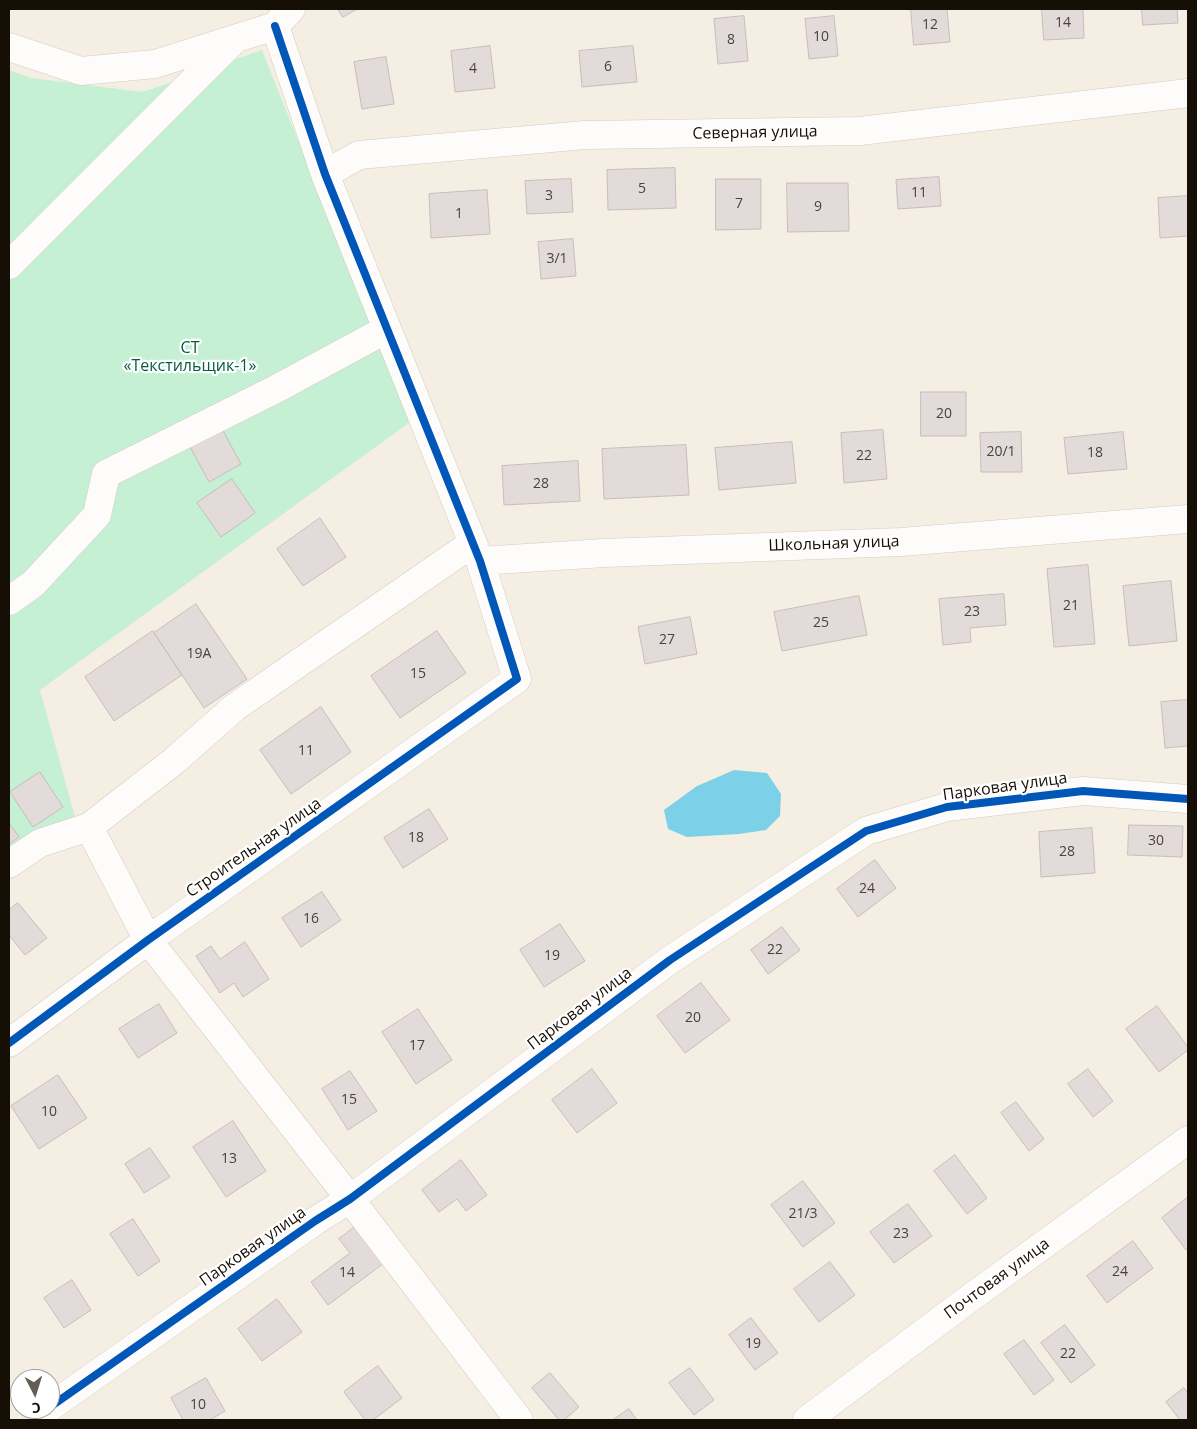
<!DOCTYPE html>
<html>
<head>
<meta charset="utf-8">
<style>
  body { margin:0 }
  #map { position:relative; width:1197px; height:1429px; overflow:hidden; background:#f5eee3; font-family:"Open Sans",sans-serif }
  canvas { display:block }
  .frame { position:absolute; inset:0; border:10px solid #160f05; pointer-events:none }
  .north { position:absolute; left:10px; top:1369px; width:50px; height:50px; box-sizing:border-box; background:#fff; border:1px solid #a29f9b; border-radius:50%; rotate:175deg; font-size:14px; font-weight:700; line-height:20px; text-align:center; color:#160f05 }
  .north::after { content:''; display:block; margin:auto; width:18px; height:22px; background:#645d53; clip-path:polygon(50% 0,100% 100%,50% 72%,0 100%) }
</style>
</head>
<body>
<div id="map">
<canvas width="1197" height="1429"></canvas>
<div class="frame"></div>
<div class="north">С</div>
</div>
<script>
const ctx = document.querySelector('canvas').getContext('2d');
ctx.lineJoin = 'round';
function paint(path, color) { ctx.fillStyle = color; ctx.fill(path, 'evenodd'); }
function stroke(path, color, width, dash) { ctx.strokeStyle = color; ctx.lineWidth = width; ctx.lineCap = dash ? 'butt' : 'round'; ctx.setLineDash(dash || []); ctx.stroke(path); }
function write(font, color, halo, rows, align = 'center') {
  ctx.font = font + ' "Open Sans",sans-serif'; ctx.lineWidth = 4.5; ctx.setLineDash([]); ctx.textBaseline = 'middle'; ctx.strokeStyle = halo; ctx.fillStyle = color; for (const [text, x, y, turn = 0] of rows) {
    ctx.save(); ctx.translate(x, y); ctx.rotate((+turn || 0) * Math.PI / 180); ctx.textAlign = isNaN(turn) ? turn : align; if (halo) ctx.strokeText(text, 0, 0); ctx.fillText(text, 0, 0); ctx.restore();
  }
}
paint(new Path2D(`
  M262,50L410,422L40,690L77,824L9,867V70L31,78L143,92Z`), '#c5f0d4');
paint(new Path2D(`
  M734,770L767,773L781,794L780,816L766,830L739,834L687,837L668,829L664,810L697,786Z`), '#7cd1e9');
const building = new Path2D(`
  M338,9H357L343,17Z
  M911,9H947L950,42L914,45Z
  M1042,9H1083L1084,38L1044,40Z
  M1142,9H1177L1178,23L1143,25Z
  M744,16L748,61L718,64L714,19Z
  M834,16L838,56L809,59L805,19Z
  M490,46L495,88L455,92L451,51Z
  M633,46L637,82L582,87L579,51Z
  M386,57L394,104L362,109L354,62Z
  M675,168L676,208L608,210L607,170Z
  M939,177L941,206L898,209L896,180Z
  M571,179L573,212L527,214L525,181Z
  M716,179H761V229L716,230Z
  M787,183H848L849,231L788,232Z
  M487,190L490,234L431,238L429,194Z
  M1188,196V236L1160,238L1158,198Z
  M573,239L576,276L541,279L538,242Z
  M921,392H966V436H921Z
  M221,427L241,464L209,482L189,445Z
  M883,430L887,479L844,483L841,433Z
  M1021,432L1022,472H981L980,433Z
  M1123,432L1127,469L1068,474L1064,438Z
  M792,442L796,483L719,490L715,448Z
  M686,445L689,495L604,499L602,449Z
  M578,461L580,501L504,505L502,466Z
  M232,479L255,513L221,537L197,503Z
  M320,518L346,557L303,586L277,549Z
  M1088,565L1095,644L1054,647L1047,569Z
  M1171,581L1177,641L1129,646L1123,586Z
  M1004,594L1006,625L970,628L971,642L943,645L939,599Z
  M859,596L867,635L782,651L774,612Z
  M196,604L247,679L204,708L154,633Z
  M690,617L697,654L645,664L638,627Z
  M153,631L182,675L114,721L85,677Z
  M437,631L466,673L400,718L371,676Z
  M1188,700V746L1165,748L1161,702Z
  M321,707L351,752L291,794L260,750Z
  M40,772L63,807L33,827L10,792Z
  M429,809L448,839L403,868L384,838Z
  M9,823L19,837L9,844Z
  M1129,825L1183,826L1182,857L1128,855Z
  M1092,828L1095,873L1041,877L1039,832Z
  M875,860L896,888L858,917L837,889Z
  M322,892L341,920L301,947L282,918Z
  M18,903L47,938L25,955L9,935V910Z
  M560,924L585,961L544,987L520,950Z
  M782,927L800,950L768,974L751,950Z
  M245,942L269,979L243,997L234,983L220,993L196,956L211,946L220,959Z
  M701,983L730,1020L685,1053L657,1016Z
  M159,1004L177,1033L138,1058L119,1029Z
  M1157,1006L1188,1047V1050L1159,1072L1126,1029Z
  M418,1009L452,1060L416,1084L382,1032Z
  M592,1069L617,1103L577,1133L552,1100Z
  M1088,1069L1113,1101L1093,1117L1068,1084Z
  M350,1071L377,1111L348,1130L322,1089Z
  M58,1075L87,1118L39,1149L11,1106Z
  M1016,1102L1044,1139L1029,1151L1001,1113Z
  M233,1121L266,1171L226,1197L193,1147Z
  M150,1148L170,1177L144,1193L125,1164Z
  M955,1155L987,1198L967,1214L934,1171Z
  M461,1160L487,1195L466,1211L457,1199L439,1212L422,1190Z
  M803,1181L835,1223L803,1247L771,1205Z
  M1188,1197V1248L1186,1250L1162,1218Z
  M908,1204L932,1236L894,1263L870,1232Z
  M133,1219L160,1261L138,1276L110,1234Z
  M356,1226L384,1263L328,1305L311,1282L350,1253L339,1239Z
  M1133,1241L1153,1268L1107,1303L1087,1276Z
  M830,1262L855,1295L819,1322L794,1289Z
  M72,1280L91,1310L64,1328L44,1298Z
  M277,1299L302,1332L262,1361L238,1329Z
  M751,1318L778,1353L755,1370L729,1335Z
  M1065,1325L1095,1365L1071,1383L1041,1343Z
  M1024,1340L1054,1380L1034,1395L1004,1354Z
  M378,1366L402,1398L373,1420H365L344,1392Z
  M690,1368L714,1400L694,1415L669,1383Z
  M550,1373L579,1407L564,1420H559L532,1388Z
  M206,1378L225,1411L210,1420H183L171,1398Z
  M1184,1388L1188,1393V1420H1180L1166,1402Z
  M629,1409L637,1420H613Z`);
paint(building, '#e3dada');
stroke(building, '#c6bdbc', 1);
const minor = new Path2D(`
  M9,47L81,71L155,64L275,26L291,9
  M325,174L359,155L585,135L860,131L1188,93
  M9,265L235,39
  M480,561L604,553L901,542L1188,519
  M9,601L33,584L97,515L106,474L276,389L387,329
  M89,827L148,940L350,1199L519,1420
  M9,864L40,843L89,827L174,761L235,707L473,543
  M9,1043L148,940L517,679L480,561L325,174L275,26
  M50,1407L315,1221L350,1199L670,960L866,831L947,807L1083,791L1188,799
  M807,1420L966,1301L1188,1140`);
stroke(minor, '#d3ccc1', 29);
stroke(minor, '#fefcfb', 28);
stroke(new Path2D(`
  M9,1043L148,940L517,679L480,561L325,174L275,26
  M50,1407L315,1221L350,1199L670,960L866,831L947,807L1083,791L1188,799`), '#0057b8', 8);
write('14px', '#4a433b', null, [
  ["14",1063,23],
  ["12",930,25],
  ["10",821,37],
  ["8",731,40],
  ["6",608,67],
  ["4",473,69],
  ["5",642,189],
  ["11",919,193],
  ["3",549,196],
  ["7",739,204],
  ["9",818,207],
  ["1",459,214],
  ["3/1",557,259],
  ["20",944,414],
  ["20/1",1001,452],
  ["18",1095,453],
  ["22",864,456],
  ["28",541,484],
  ["21",1071,606],
  ["23",972,612],
  ["25",821,623],
  ["27",667,640],
  ["19А",199,654],
  ["15",418,674],
  ["11",306,751],
  ["18",416,838],
  ["30",1156,841],
  ["28",1067,852],
  ["24",867,889],
  ["16",311,919],
  ["22",775,950],
  ["19",552,956],
  ["20",693,1018],
  ["17",417,1046],
  ["15",349,1100],
  ["10",49,1112],
  ["13",229,1159],
  ["21/3",803,1214],
  ["23",901,1234],
  ["24",1120,1272],
  ["14",347,1273],
  ["19",753,1344],
  ["22",1068,1354],
  ["10",198,1405]
]);
write('16px', '#160f05', '#fff', [
  ["Северная улица",755,133,-1],
  ["Школьная улица",834,544,-2],
  ["Парковая улица",1005,787,-8],
  ["Строительная улица",254,848,-35],
  ["Парковая улица",580,1009,-37],
  ["Парковая улица",253,1247,-35],
  ["Почтовая улица",997,1279,-36]
]);
write('16px', '#065d3e', '#fff', [
  ["СТ",190,348],
  ["«Текстильщик-1»",190,366]
]);
</script>
</body>
</html>
